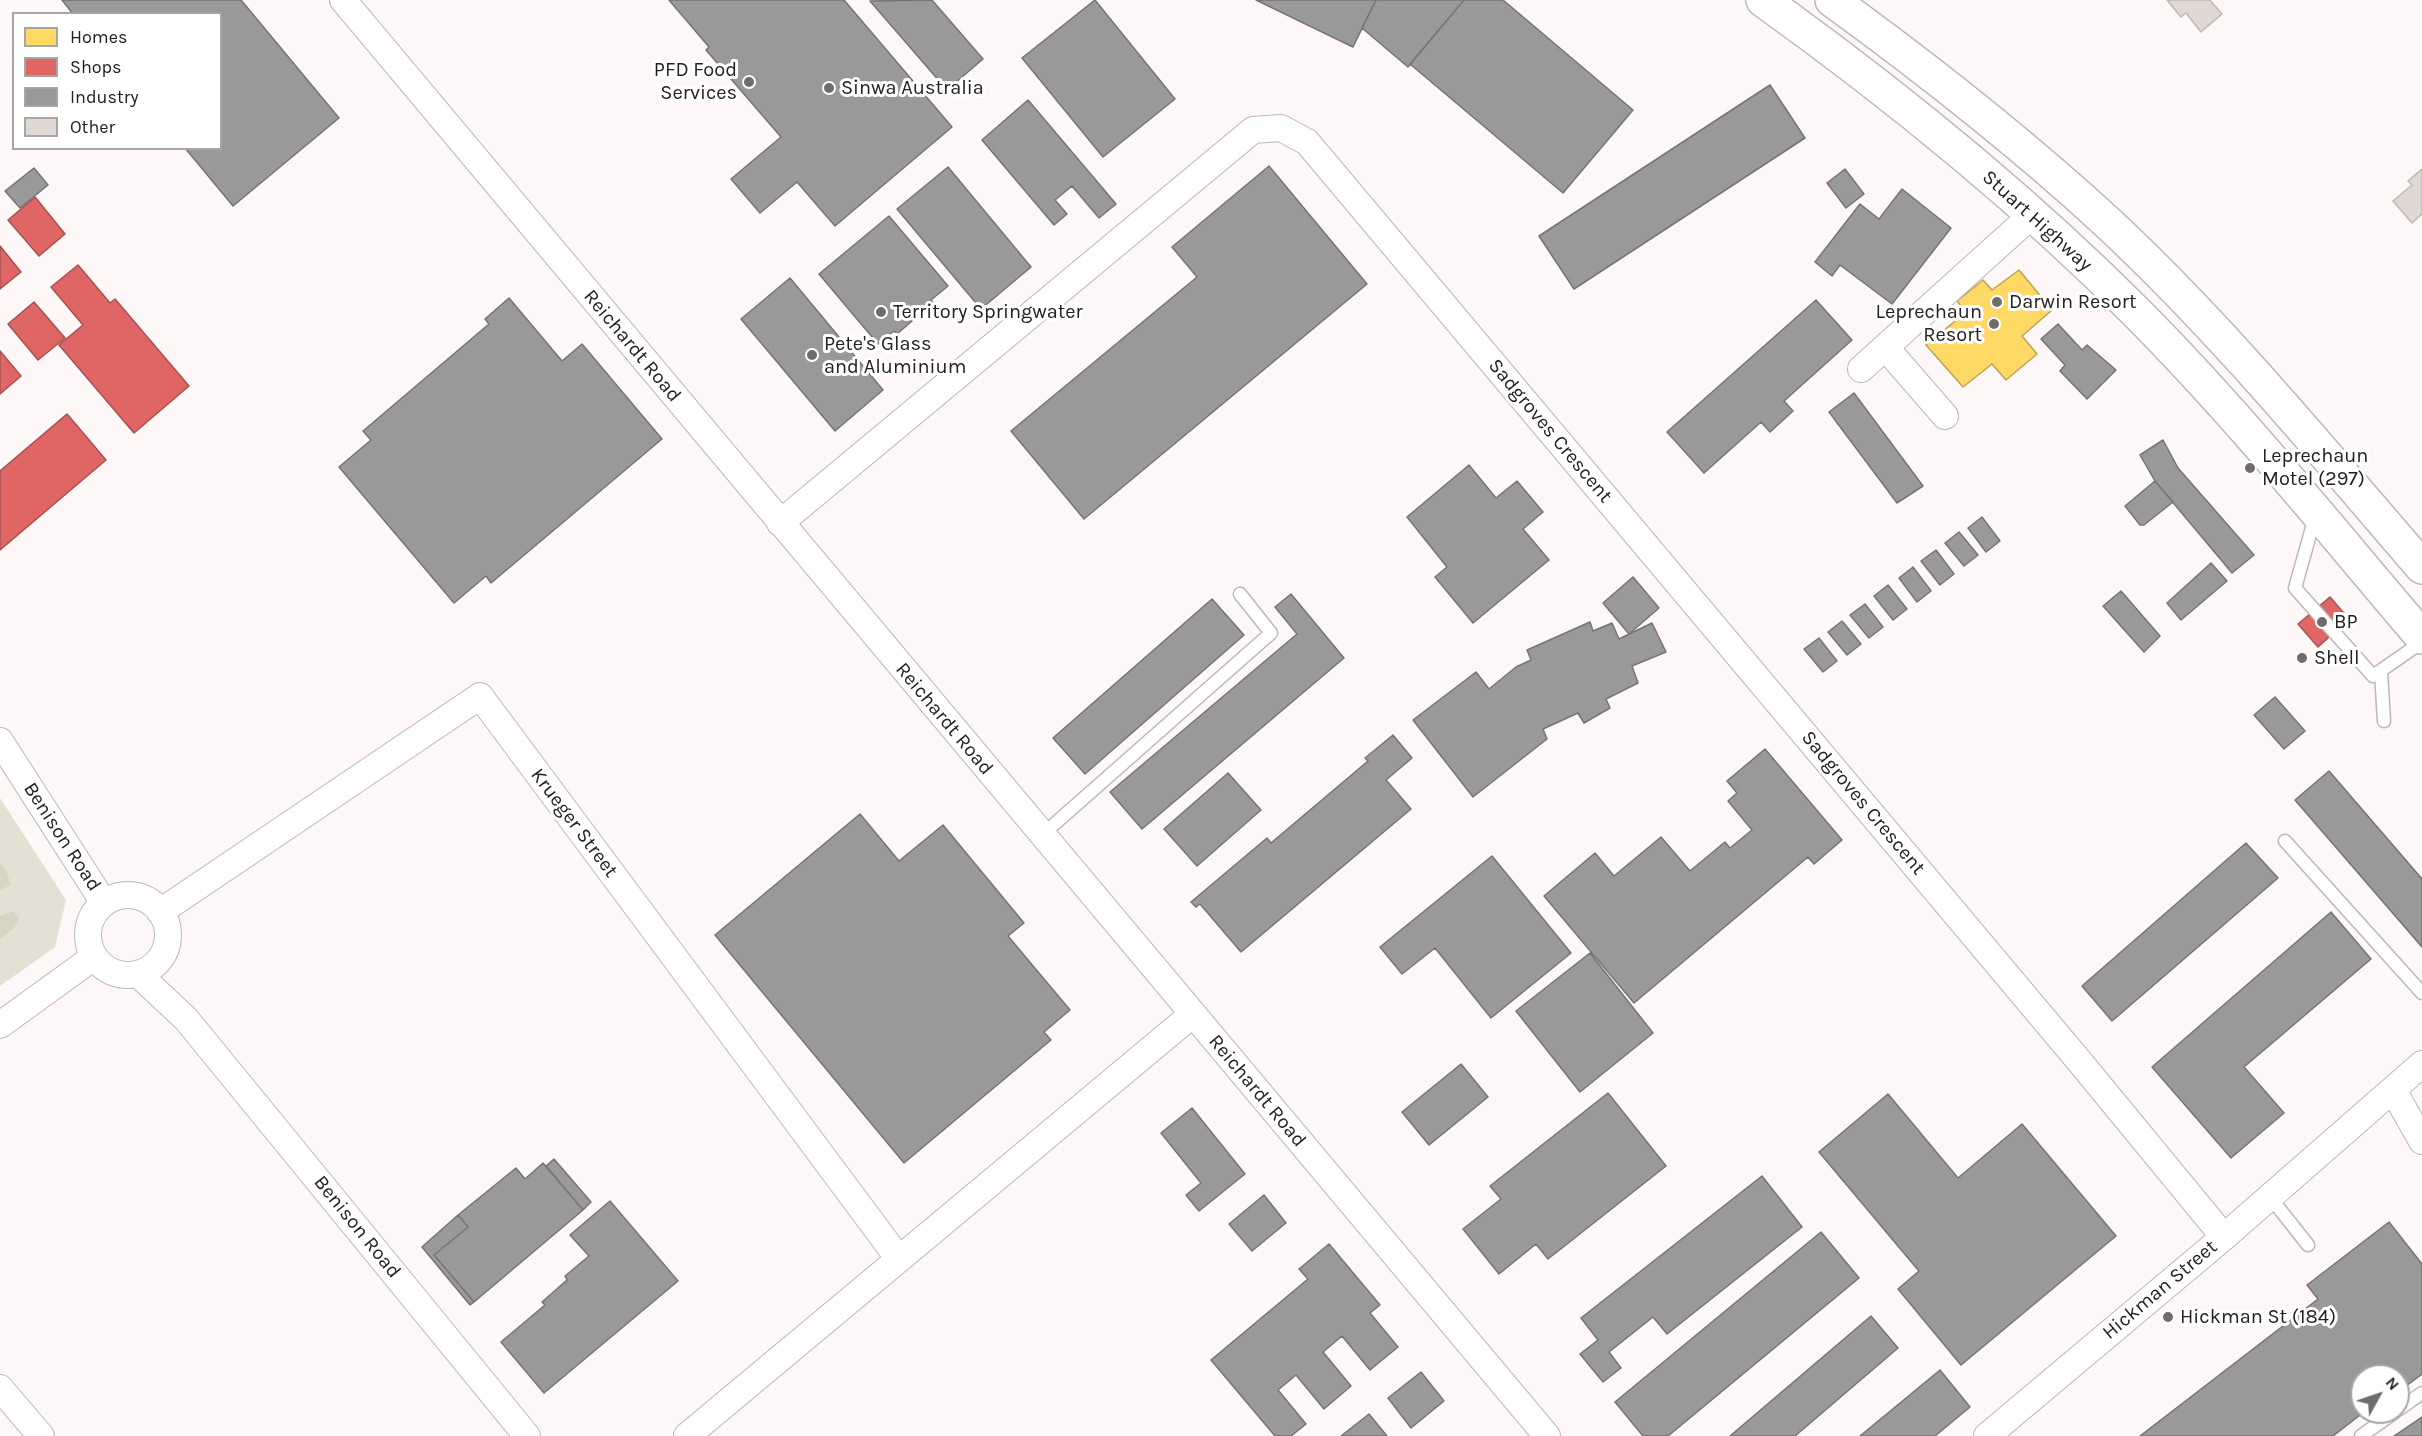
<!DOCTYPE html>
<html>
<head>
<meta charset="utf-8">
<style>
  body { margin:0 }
  #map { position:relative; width:2422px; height:1436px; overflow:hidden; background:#fdf8f7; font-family:Karla,sans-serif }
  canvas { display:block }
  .legend { position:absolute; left:12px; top:12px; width:210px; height:138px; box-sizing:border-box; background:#fff; border:2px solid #a7a6a5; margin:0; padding:8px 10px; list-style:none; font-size:18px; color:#23201f }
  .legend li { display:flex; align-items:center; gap:12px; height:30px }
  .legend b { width:30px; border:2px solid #a7a6a5 }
  .north { position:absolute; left:2350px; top:1364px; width:60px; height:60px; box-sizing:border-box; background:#fff; border:2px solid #a7a6a5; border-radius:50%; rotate:50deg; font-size:16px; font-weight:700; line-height:24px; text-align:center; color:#23201f }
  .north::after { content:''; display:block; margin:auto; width:21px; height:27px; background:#6f6c6b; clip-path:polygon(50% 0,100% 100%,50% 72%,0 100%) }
</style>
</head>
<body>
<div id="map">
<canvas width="2422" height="1436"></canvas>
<ul class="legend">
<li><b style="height:16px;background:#ffd966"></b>Homes</li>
<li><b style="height:16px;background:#e06666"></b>Shops</li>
<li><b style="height:16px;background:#999"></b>Industry</li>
<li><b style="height:16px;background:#e0d8d3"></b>Other</li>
</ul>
<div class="north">N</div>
</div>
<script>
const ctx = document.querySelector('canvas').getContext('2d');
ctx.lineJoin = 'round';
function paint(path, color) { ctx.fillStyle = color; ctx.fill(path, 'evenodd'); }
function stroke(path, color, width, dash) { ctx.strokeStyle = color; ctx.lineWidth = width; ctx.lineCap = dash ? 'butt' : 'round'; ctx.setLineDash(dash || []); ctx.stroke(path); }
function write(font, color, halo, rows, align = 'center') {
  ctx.font = font + ' Karla,sans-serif'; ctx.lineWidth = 6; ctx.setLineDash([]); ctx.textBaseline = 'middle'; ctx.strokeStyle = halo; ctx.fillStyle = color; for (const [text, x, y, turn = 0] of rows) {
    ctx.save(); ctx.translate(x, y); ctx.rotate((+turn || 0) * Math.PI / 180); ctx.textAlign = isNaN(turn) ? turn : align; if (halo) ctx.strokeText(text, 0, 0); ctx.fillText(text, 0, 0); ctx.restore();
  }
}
paint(new Path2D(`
  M0,798L66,900L55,947L0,986Z`), '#e3e1d3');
paint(new Path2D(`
  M0,863L6,870L11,885L0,890Z
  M13,911L19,918L15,927L0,939V916Z`), '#d6d5c3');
const homes = new Path2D(`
  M2019,270L2052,310L2022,336L2037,354L2006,380L1992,364L1963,387L1926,345L1966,312L1957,301L1983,280L1992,290Z`);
paint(homes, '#ffd966');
stroke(homes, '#bda251', 1.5);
const shops = new Path2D(`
  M35,197L65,234L39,256L8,220Z
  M0,246L21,272L0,289Z
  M78,265L110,303L115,299L189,386L134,433L59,345L83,325L51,287Z
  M34,302L65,338L38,360L8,324Z
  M0,351L21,376L0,394Z
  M67,414L106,460L0,550V471Z
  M2330,597L2349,619L2318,647L2298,624Z`);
paint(shops, '#e06666');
stroke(shops, '#a75151', 1.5);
const industry = new Path2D(`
  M62,0H241L339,118L233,206L185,148H220V14H73Z
  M669,0H844L952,127L835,226L797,182L760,213L731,179L781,137L706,50L709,47Z
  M932,0L983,59L947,90L870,1Z
  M1095,0L1175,99L1103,157L1022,58Z
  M1256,0H1376L1353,47Z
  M1376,0H1464L1408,67L1362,28Z
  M1464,0H1503L1633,110L1563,193L1410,64Z
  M1770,85L1805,138L1574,289L1539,236Z
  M1028,100L1116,204L1099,218L1072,186L1055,200L1067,214L1054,225L982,140Z
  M1269,166L1367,284L1084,519L1011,431L1197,277L1172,247Z
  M948,167L1031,267L981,309L897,209Z
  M34,168L48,185L20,208L5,191Z
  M1845,169L1864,194L1846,208L1827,183Z
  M1902,189L1951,228L1892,304L1840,265L1832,276L1815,262L1860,204L1879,219Z
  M889,216L948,286L931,300L933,303L897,334L894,331L878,344L819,274Z
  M790,278L883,390L835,431L741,319Z
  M509,298L562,361L582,344L662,439L491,583L486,576L454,603L339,467L371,440L363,431L489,324L485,319Z
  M1816,300L1852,340L1784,401L1793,411L1770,432L1761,422L1704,473L1667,432Z
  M2058,324L2082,350L2087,345L2116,370L2087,399L2060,371L2065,365L2041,339Z
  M1854,393L1923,486L1897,503L1829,412Z
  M2163,440L2178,468L2254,555L2232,573L2155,481L2140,455Z
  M1469,465L1496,498L1517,481L1543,512L1523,529L1549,560L1473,623L1435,577L1447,567L1407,517Z
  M2155,481L2173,502L2144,525H2140L2125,506Z
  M1982,517L2000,541L1986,552L1968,528Z
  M1959,532L1978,555L1964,566L1945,543Z
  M1936,550L1954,574L1940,585L1921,561Z
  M2211,563L2227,581L2181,620L2167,603Z
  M1913,567L1931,591L1917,602L1899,578Z
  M1633,577L1659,608L1629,634L1603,603Z
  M1888,585L1907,609L1893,620L1874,596Z
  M2121,591L2160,636L2144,652L2103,606Z
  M1291,594L1344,658L1142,829L1110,792L1297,634L1275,607Z
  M1212,599L1244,635L1085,774L1053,738Z
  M1865,604L1883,627L1869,638L1850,615Z
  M1842,621L1861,644L1847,655L1828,632Z
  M1590,622L1593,631L1612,623L1619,639L1652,623L1666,652L1632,666L1638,683L1606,699L1610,708L1584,723L1578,713L1543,729L1547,739L1473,797L1413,720L1476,672L1489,689L1516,667L1531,660L1527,650Z
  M1819,638L1837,661L1823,672L1804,649Z
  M2275,697L2305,731L2284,749L2254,715Z
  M1393,735L1412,758L1386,780L1411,809L1241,952L1200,904L1196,907L1191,902L1267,838L1271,843L1368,761L1365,758Z
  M1765,749L1842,840L1814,864L1808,857L1634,1003L1544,896L1595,853L1614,876L1661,837L1690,871L1725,842L1730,848L1752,830L1728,801L1737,793L1727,781Z
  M2329,771L2422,879V947L2295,800Z
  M1228,773L1261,810L1197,866L1164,829Z
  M860,814L899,861L943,825L1024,923L1008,936L1070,1010L1044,1032L1051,1040L904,1163L715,935Z
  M2246,843L2278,878L2112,1021L2082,986Z
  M1492,856L1571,953L1491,1018L1435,948L1402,974L1380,947Z
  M2331,912L2371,959L2244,1067L2284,1113L2231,1158L2152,1067Z
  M1590,953L1653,1033L1580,1092L1516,1011Z
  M1461,1064L1488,1097L1429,1145L1402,1112Z
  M1608,1093L1666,1166L1548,1259L1536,1244L1499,1274L1463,1229L1501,1199L1490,1186Z
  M1888,1094L1958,1178L2022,1124L2116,1236L1961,1365L1898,1289L1919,1271L1819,1152Z
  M1192,1108L1245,1174L1199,1211L1186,1195L1201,1183L1161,1133Z
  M554,1159L591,1202L583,1210L546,1166Z
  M543,1163L583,1210L474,1302L434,1255L468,1227L458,1215L516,1168L525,1179Z
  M1762,1176L1802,1227L1667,1334L1653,1317L1609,1352L1621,1368L1603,1382L1580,1354L1598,1340L1581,1318Z
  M1264,1195L1286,1223L1252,1251L1229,1224Z
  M610,1201L678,1281L544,1393L501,1342L545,1305L542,1302L567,1280L565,1276L589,1256L570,1235Z
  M458,1215L468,1227L434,1255L474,1302L470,1305L422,1247Z
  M2389,1222L2422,1264V1374L2398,1392V1376H2362V1412H2364L2333,1436H2140L2318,1299L2307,1285Z
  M1821,1232L1859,1278L1668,1436H1643L1615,1402Z
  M1329,1244L1380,1305L1370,1313L1398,1347L1370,1370L1342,1336L1323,1352L1351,1386L1324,1409L1296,1375L1278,1390L1306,1424L1291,1436H1275L1211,1360L1308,1279L1299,1269Z
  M1871,1316L1898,1348L1795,1436H1730Z
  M1940,1370L1970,1407L1935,1436H1860Z
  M1421,1372L1444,1401L1411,1428L1388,1398Z
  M1369,1414L1387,1436H1341Z
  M2422,1417V1436H2394Z`);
paint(industry, '#999');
stroke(industry, '#767574', 1.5);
const building = new Path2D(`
  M2167,0H2210L2222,14L2201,32L2186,13L2181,17Z
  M2422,169V214L2412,223L2393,201L2412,185L2408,181Z`);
paint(building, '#e0d8d3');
stroke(building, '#bbb8b7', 1.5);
const lane = new Path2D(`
  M2315,517L2295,588L2373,676L2422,642
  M2381,672L2384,721
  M1042,835L1271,633L1240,594
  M2285,841L2422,993
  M2270,1197L2308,1245
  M2398,1410L2422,1393
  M2361,1436L2395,1412`);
const street = new Path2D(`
  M343,0L1547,1436
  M1886,348L1945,416
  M1861,369L2032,215
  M780,523L1253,130L1281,128L1307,142L2080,1062L2224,1237
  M0,741L104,903
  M88 935a40 40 0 1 1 80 0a40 40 0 1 1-80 0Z
  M160,912L480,696L899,1259
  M138,974L186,1019L527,1436
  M0,1025L94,957
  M2393,1090L2422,1141
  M0,1388L41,1436
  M687,1436L1193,1014
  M1987,1436L2224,1237L2422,1064`);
const highway = new Path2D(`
  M1763,0C1894,94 2021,197 2135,311C2237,413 2328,527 2422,637
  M1832,0C1927,69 2020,142 2107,222C2221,328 2320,449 2422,567`);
stroke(lane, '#bbb8b7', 15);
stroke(street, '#bbb8b7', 28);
stroke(highway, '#bbb8b7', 36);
stroke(lane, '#fffefe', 12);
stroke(street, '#fffefe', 26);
stroke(highway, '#fffefe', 33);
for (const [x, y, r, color] of [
  [749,82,6,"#6f6c6b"],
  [829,88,6,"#6f6c6b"],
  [1997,302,6,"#6f6c6b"],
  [881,312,6,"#6f6c6b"],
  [1994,324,6,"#6f6c6b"],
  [812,355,6,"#6f6c6b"],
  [2250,468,6,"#6f6c6b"],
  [2322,622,6,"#6f6c6b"],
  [2302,658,6,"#6f6c6b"],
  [2168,1317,6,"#6f6c6b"]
]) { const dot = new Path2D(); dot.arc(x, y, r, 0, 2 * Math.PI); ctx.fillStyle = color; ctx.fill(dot); stroke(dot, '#fff', 2); }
write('20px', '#23201f', '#fff', [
  ["PFD Food",737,70,"right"],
  ["Services",737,93,"right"],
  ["Sinwa Australia",841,88],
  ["Darwin Resort",2009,302],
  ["Territory Springwater",893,312],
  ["Leprechaun",1982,312,"right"],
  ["Resort",1982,335,"right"],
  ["Pete's Glass",824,344],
  ["and Aluminium",824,367],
  ["Leprechaun",2262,456],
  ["Motel (297)",2262,479],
  ["BP",2334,622],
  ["Shell",2314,658],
  ["Hickman St (184)",2180,1317]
], 'left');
write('20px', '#23201f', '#fff', [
  ["Stuart Highway",2037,221,42],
  ["Reichardt Road",632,346,50],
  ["Sadgroves Crescent",1550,431,50],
  ["Reichardt Road",944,719,50],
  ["Sadgroves Crescent",1863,803,50],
  ["Krueger Street",574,823,53],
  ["Benison Road",62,837,57],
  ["Reichardt Road",1257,1091,50],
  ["Benison Road",357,1227,51],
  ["Hickman Street",2160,1290,-40]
]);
</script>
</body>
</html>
